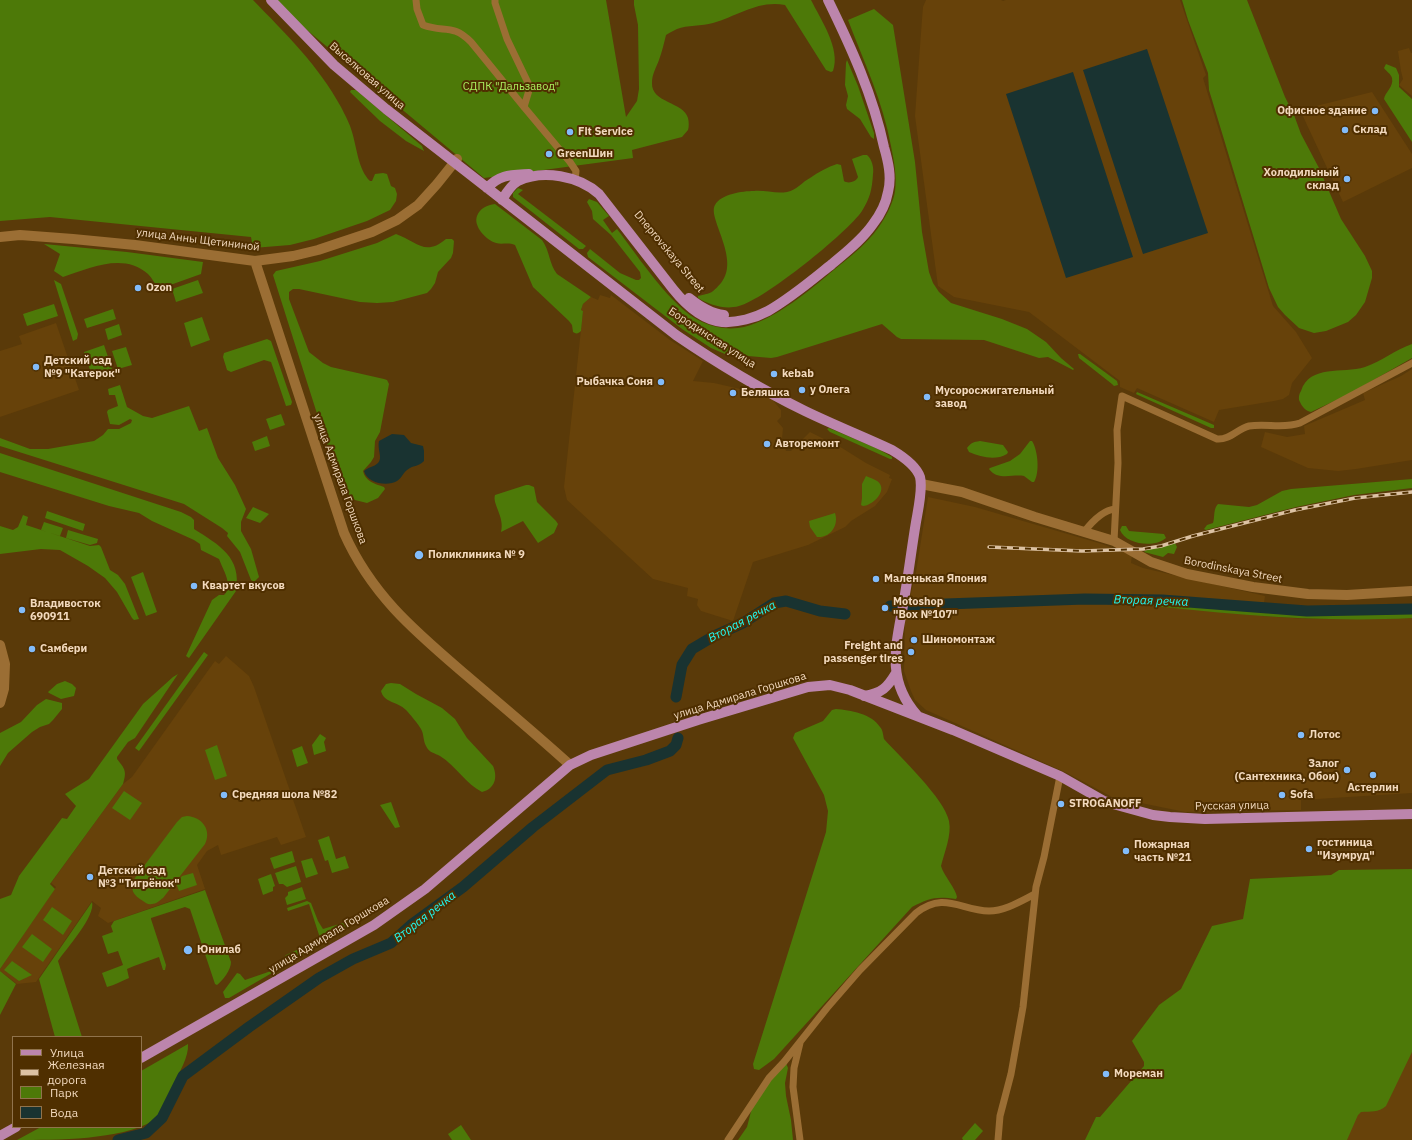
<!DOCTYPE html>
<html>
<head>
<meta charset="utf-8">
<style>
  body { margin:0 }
  #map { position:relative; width:1412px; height:1140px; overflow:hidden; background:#5a3a09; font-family:"IBM Plex Sans",sans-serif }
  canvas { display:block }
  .legend { position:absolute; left:12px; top:1036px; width:130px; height:92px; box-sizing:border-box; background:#4f2f00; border:1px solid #90734c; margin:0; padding:5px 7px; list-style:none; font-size:12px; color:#f2d9bd }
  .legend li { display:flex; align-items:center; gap:8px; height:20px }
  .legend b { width:20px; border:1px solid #90734c }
</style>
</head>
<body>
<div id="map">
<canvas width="1412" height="1140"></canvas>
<ul class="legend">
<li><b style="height:5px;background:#bc85ac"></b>Улица</li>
<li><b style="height:5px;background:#dcc2a3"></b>Железная дорога</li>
<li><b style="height:11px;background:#4d7908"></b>Парк</li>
<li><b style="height:11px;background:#193331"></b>Вода</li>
</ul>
</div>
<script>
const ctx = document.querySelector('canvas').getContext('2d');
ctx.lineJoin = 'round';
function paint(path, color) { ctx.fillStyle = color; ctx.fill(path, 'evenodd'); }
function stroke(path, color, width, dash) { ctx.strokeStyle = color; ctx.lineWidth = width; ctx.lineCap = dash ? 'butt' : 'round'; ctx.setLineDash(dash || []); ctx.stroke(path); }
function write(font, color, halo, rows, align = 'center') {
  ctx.font = font + ' "IBM Plex Sans",sans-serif'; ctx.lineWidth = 4; ctx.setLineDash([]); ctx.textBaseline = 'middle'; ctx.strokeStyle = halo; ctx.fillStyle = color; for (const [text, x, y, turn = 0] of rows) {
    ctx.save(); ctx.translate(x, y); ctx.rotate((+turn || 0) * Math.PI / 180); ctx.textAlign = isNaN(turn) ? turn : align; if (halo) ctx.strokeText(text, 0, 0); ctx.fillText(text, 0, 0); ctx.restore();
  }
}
paint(new Path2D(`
  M926,0H1001L1003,1L1006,0H1180L1206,75L1203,78L1273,306L1296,332L1312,358L1292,383L1289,395L1283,399L1274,401L1219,410L1214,422L1137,388L1134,393L1120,387V381L1029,312L954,297L938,286L915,116L922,19L923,7Z
  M1409,48L1411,53H1412V96L1399,85L1403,79L1401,71L1398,51Z
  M1372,92L1412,154V168L1343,202L1300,110Z
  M600,295L610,298L611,295L670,340L703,361L693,381L714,383L749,391L748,399L760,395L771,398L781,410V417L777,421L783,428L782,439L786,451H791L810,432L842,448L866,463L890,475L889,478L892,479L887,492L875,506L851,521L845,527L808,545L753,562L733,621L701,611L697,605L698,599L687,596L688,588L653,579L567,500L564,487L583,311L581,310L583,304L591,297L598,300Z
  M56,323L79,390L0,417V351L22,344L19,336Z
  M1412,369V460L1356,469L1338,471L1308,468L1261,447L1265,432L1287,437L1305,434L1304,426L1365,400L1363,393L1401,376Z
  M928,497L975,507L1102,544L1132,555L1131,563L1143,568L1265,596L1262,616L1308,619L1412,618V793L1301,800V810L1185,812L1112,797L1067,773L926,710L915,700L911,691L904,671L905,619L916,572Z
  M226,656L249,676L254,687L306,837L281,845L277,837L221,855L218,845L207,851L197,865L205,889L108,923L98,916L101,908L92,901L36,982L17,984L0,971V969L56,887L51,883L123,784L132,777L207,672L215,661L219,664Z
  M1412,1034V1140H1339Z`), '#67420a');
paint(new Path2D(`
  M0,0H253C285,33 319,66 341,107C345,115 350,124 352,132C357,148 358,169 370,181H372L375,174L383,173L387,174L391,186L395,188L397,194L396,201L390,210L367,221L314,239L290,245L253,248L251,237L50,217L0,221Z
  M276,0H606L626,117L637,101L639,89L638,25L634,5V0H811C821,20 841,49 833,71L831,72L826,70L785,5C758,0 738,16 713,23C702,26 687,25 677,29C673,31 669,33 666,35C664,43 662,52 659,60C656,68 652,74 652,83C651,103 684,102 688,118C689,122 689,127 688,130L682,137L632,150L633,158L484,178L301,25Z
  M1182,0H1247L1285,97L1294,115L1301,134L1319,168L1341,219L1365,256L1372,271V278L1365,302L1356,315L1348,322L1326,331L1314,333L1299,328L1285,315L1278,307L1269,288L1209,90L1208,73L1188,20Z
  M874,9L893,25L915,162L922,232L929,272L933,283L939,292L951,303L1002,319L1027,329L1046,342L1061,358L1074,369L1073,370L1048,357L1039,358L984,340L901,339L897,337L882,324L777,357L771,358L725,354L711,348L682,329L588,257L587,253L590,249L620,273L636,280H639L641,278L640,272L611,235L593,219L592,211L587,202L589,199L597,202L609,216L603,220L612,233L617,229C638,256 672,309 702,322C715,328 730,330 744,327C776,319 810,290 835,269C847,259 859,250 869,239C880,228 893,206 895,191C897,176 894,161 891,146C883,102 864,62 848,20Z
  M847,60L858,86L874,133V139L871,137L860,119L847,109L846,105L848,96L845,85L846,63Z
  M1386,64L1396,68L1399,75V87L1412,99V142L1384,99C1385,92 1394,87 1392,78C1391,74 1386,71 1384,68Z
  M351,90H356L422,146L424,151L406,141L380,121L350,92Z
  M863,155H867C872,159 874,168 873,174C872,190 870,198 862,211C847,233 764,300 739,306C725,310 710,305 698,298V296C712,293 712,293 721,283C741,259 707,218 715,205C721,194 742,191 754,191C765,190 776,194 787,192C797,190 802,182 810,178C818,172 828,167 837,164L841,165L844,181C848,184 856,182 858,177L852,159Z
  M518,188L523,190L518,194L586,246L583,249H579L513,197V193Z
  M495,204L542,240C550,251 549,264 557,274L591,297L583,304L581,310L583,311L581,331C578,334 576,334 573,332L572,325L569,321L533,287L515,245C508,242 502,245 496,243C486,240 473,226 477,216C480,208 487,205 495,204Z
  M396,234C416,241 425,257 446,239H452L454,241L453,253L451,258L438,272L435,283L431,289L427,293L393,302L377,303L360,302L299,289H293L289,292V299L309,352L323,363L331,367L384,379L387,380L389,384L380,432L375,441L374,457L371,462L363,471C365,481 375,484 384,487L385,489L378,498L367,503L351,499L326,442L273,275L276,271L320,261L377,243Z
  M44,244L127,252L203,262L201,274L159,289C155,284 152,278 148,274C124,252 89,268 63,277L54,271L60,254Z
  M54,280L61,284L78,334L77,339L73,341Z
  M198,280L203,293L176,302L172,289Z
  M54,304L58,316L27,326L23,314Z
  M113,309L116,319L87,328L84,319Z
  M202,317L210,340L191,347L184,323Z
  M119,324L122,335L108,340L105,329Z
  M267,339L271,341L292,402L291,405L286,406L271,362L264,360L231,372L227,370L223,357L224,353Z
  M1412,344V358L1349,394L1311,412C1306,411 1302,407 1300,402C1298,399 1299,394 1301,391C1310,364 1342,374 1365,367C1382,361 1395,350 1412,344Z
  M104,345L112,369L92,376L84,352Z
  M126,347L132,365L118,369L112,351Z
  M1078,354H1080L1117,381L1118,385L1114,386L1112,384L1079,358Z
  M120,385L127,407L143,416L152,418L189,406L199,431L207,428L218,458L235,485L246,509L241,522V531L251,549L259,577L254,582L251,580L240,552L227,536L228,533L222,528L184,504L0,446V438L30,449H48L94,441L103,435L108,429H119L131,423L132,420L130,419L119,425L110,424L107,412L108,410L118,406L115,395H109L108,389Z
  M1137,392L1214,425V428H1211L1138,395L1136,394Z
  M281,414L285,425L270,430L266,419Z
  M829,428L878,449L892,457V459H890L830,432L827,429Z
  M267,436L270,446L255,451L252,442Z
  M980,441L1003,445L1008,452L1007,454C995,461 981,457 969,452L967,448C971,443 973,442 980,441Z
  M1030,441H1032C1038,450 1040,473 1034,482H1032L1024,476C1012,474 998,481 989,469L990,468L1010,461L1020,454Z
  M0,453L181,512L191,517L194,520V529C219,545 242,557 236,591L189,658L186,656L212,600L219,595H224C234,586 223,570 219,559L201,550L200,544L194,540L152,521L139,513L109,506L0,472Z
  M866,476C870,478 878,480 880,484C886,493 871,506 863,506L861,505L862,498V484Z
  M1412,479V488L1354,495L1296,507L1206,530L1204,529L1207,525L1213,523C1215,517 1213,509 1218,504L1249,507L1257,505L1282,491L1291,489Z
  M526,485H529L534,487L537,502L556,521L558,524L554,533L538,543L523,521L501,532C505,517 492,504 495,495Z
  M253,507L269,514L260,523L246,518Z
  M47,511L85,524L83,531L45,518Z
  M835,513C839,525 831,538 817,537L810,527L809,521Z
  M23,515L28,517L26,525L90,546L99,545L101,547L110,570L118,575L125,584L139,619L134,620L132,618L117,592L105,578L88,566L60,550L41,549L0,554V526L13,530L18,527Z
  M44,522L63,528L60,536L41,530Z
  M1122,526H1126L1129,531L1164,534L1166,538C1155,548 1126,545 1120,530Z
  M68,530L98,539L97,543L90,545L66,538Z
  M1173,543H1175L1177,547L1174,554L1168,553L1163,557L1144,552C1148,548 1166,546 1173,543Z
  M143,572L157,612L146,616L131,577Z
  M1137,602L1305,615L1412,613V618C1320,623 1227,614 1135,604Z
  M204,652L208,655L139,751L135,748Z
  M178,674L135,738L128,742L117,757V759C125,769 127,771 123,784L50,884L55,889L0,969V899L11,895L19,876L62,818L67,819L76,806L65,794L89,779L143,704L173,677Z
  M65,681L72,684L76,688L74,696L61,699L49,693L48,692L57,684Z
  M391,683L400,684L416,694L442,708L455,719L467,738L493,766C498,777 495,789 482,792C466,784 456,766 440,756C435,753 429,753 426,746C423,741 424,734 421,729C419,725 409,713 406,710C397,701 384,703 381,691L386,684Z
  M46,699L62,703V709L53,720L49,724L40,727L32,732L8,753L0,766V733L21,722L37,705Z
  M836,709C850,710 872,714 880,727C883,730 883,735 884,739C900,757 945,799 949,821C952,835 944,853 941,866C944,876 956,889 957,897L956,899C936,896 929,898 912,907L774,1059L759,1070L754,1069L753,1064L826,832L828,811L824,795L793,738L795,733L823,721L832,710Z
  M320,734L326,738L324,742L326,751L314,755L312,745Z
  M217,745L227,776L215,780L205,750Z
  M302,746L308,763L297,767L292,750Z
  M124,791L142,803L130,820L112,808Z
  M391,802L400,827L395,828L380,805Z
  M187,816C202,817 212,830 205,844L163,898C159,901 156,904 152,904C148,905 146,903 143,901C133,895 129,889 135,878L177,822L182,817Z
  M329,836L336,859L345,856L349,868L332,873L328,860L325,861L318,840Z
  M292,851L295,862L274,869L270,858Z
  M312,858L318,874L306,878L301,861Z
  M296,866L301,882L287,887L283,884H279L275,873Z
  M1412,869V1052L1386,1106C1378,1113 1371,1111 1361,1112L1358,1115L1347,1140H1085L1096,1117H1100L1144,1066V1062L1132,1041L1159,1005L1181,989L1212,926L1243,919L1250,879L1331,875L1339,870Z
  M193,873L197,885L179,891L176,883L182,876Z
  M271,874L275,886L273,887V891L263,895L258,879Z
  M302,887L306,899L287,905L285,898L288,895V892Z
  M205,890L231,962C231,970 223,980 217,985L215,984L190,909L185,907L151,918V919L166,965L165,970H163L159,957L134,966L133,964L134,966L127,969L129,978C121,981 115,985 107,987L102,973L123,965L118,951L108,954L102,936L113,932L111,926L114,921Z
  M307,901L311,903L318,921L323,929L366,916L320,945L229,998H225L223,992L237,973L240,974L245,980L274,970L286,955L318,940L320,938L309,904L288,911L287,908Z
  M92,902C96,916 66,949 58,961L82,1037H55L39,979Z
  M52,907L72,921L63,935L43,920Z
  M32,934L52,949L43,962L22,947Z
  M12,961L32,975L19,981L4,970Z
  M0,971L16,984L0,1015Z
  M188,1044C189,1057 179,1072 174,1084C169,1095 163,1112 153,1121C120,1140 57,1140 17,1140L41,1127H141V1071Z
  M786,1063L788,1068L785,1083L786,1096L791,1120L793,1140H738L747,1127L754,1100Z
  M975,1123L983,1131L975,1140H963L962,1138Z
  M461,1125L471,1140H452L448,1134Z`), '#4d7908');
paint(new Path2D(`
  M1147,49L1208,233L1143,254L1083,70Z
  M1073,72L1133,257L1066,278L1006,94Z
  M392,434L404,435L411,443L423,446L424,451V461C418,467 413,465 407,470C403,473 401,479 397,481C387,487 367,483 364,471C368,467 374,467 378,463C383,458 377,449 379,441Z`), '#193331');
stroke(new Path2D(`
  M890,606L1085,599L1162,600L1307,611L1412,609
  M676,697L682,665L692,649L714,636L743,623L774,603L786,601L820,611L845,614
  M118,1140L146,1133L162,1118L183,1076L249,1027L319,978L353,959L391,943L411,925L463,887L533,827L607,770L646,760L670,751L676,745L678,738`), '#193331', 11);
stroke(new Path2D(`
  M416,0L417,9L423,25C444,33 452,23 471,42L524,107L570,162L576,171L575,180
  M495,0V3L507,39L530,87L524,107
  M1084,532C1091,523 1102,510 1115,509
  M1114,541L1118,463L1117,430L1122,396L1217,439C1230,440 1237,429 1249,426C1266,423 1283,429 1300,423L1412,363
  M728,1140L769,1078L784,1062L827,1008L860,970L916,913C944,891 960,910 989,911C1005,911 1021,901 1035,894
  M800,1140L793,1087L794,1068L800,1043
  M998,1140L1000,1116L1011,1074L1023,1007L1036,887L1044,857L1060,776`), '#9b6e34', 7);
stroke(new Path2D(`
  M0,237L20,235L73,239L135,245L255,261L293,256L318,250L372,232L397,220L418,205L437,184L457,159
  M255,261L344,533C372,596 416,632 466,675C501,705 536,734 570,765
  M921,484L962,492L1035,517L1114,541L1151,562L1187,574L1253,587L1308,594L1347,595L1412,591
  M0,645L5,664L4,689L0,703`), '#9b6e34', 10);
stroke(new Path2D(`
  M271,0L334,65L386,109L676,335C717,363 760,389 805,411C834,425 864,437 892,450C902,456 916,465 920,477C923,489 918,510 916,522C912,546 909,570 905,594C898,639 883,677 917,715
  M487,188C500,174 511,175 529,174
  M502,200C506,193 511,185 518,181C543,169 579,176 599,194L673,289C685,304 701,320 722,322C737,323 755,318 768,311C791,298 812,280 832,264C846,252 862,240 873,224C880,215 886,203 888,192C892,177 888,161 884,147C873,95 851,47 828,0
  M689,298C699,306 711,314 724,315
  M864,696C882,693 887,688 896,673
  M141,1058L374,925L425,889L570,765L591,755L698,720L808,687L830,685L850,690L953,730L1060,776L1104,801L1113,804L1153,815L1170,817L1205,819L1412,814
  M0,1136L16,1127`), '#bc85ac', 10);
const rail = new Path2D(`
  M989,547L1082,551L1143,549L1161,546L1193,536L1295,510L1355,498L1412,492`);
stroke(rail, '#dcc2a3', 3.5);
stroke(rail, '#4f2f00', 2, [6]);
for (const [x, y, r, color] of [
  [1375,111,4,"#82bcfa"],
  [1345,130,4,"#82bcfa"],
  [570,132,4,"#82bcfa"],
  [549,154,4,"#82bcfa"],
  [1347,179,4,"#82bcfa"],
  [138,288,4,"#82bcfa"],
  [36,367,4,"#82bcfa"],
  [774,374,4,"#82bcfa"],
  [661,382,4,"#82bcfa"],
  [802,390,4,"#82bcfa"],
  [733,393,4,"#82bcfa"],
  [927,397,4,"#82bcfa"],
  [767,444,4,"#82bcfa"],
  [419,555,5,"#82bcfa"],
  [876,579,4,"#82bcfa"],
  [194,586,4,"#82bcfa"],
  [885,608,4,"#82bcfa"],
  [22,610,4,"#82bcfa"],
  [914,640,4,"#82bcfa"],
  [32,649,4,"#82bcfa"],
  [911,652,4,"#82bcfa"],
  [1301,735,4,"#82bcfa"],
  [1347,770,4,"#82bcfa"],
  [1373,775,4,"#82bcfa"],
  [224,795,4,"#82bcfa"],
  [1282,795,4,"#82bcfa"],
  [1061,804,4,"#82bcfa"],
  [1309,849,4,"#82bcfa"],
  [1126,851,4,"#82bcfa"],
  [90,877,4,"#82bcfa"],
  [188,950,5,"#82bcfa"],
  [1106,1074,4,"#82bcfa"]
]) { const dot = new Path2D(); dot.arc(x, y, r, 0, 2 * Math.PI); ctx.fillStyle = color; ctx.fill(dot); stroke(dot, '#4f2f00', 1.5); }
write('11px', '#f2d9bd', '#4f2f00', [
  ["Выселковая улица",367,76,41],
  ["улица Анны Щетининой",198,240,7],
  ["Dneprovskaya Street",669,252,50],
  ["Бородинская улица",712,338,33],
  ["улица Адмирала Горшкова",340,479,70],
  ["Borodinskaya Street",1233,570,11],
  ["улица Адмирала Горшкова",740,696,-17],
  ["Русская улица",1232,806,-1],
  ["улица Адмирала Горшкова",329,935,-31]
]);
write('11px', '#aaef5e', '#4f2f00', [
  ["СДПК \"Дальзавод\"",511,87]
]);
write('bold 11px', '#f2d9bd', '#4f2f00', [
  ["Офисное здание",1367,111,"right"],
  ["Склад",1353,130],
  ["Fit Service",578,132],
  ["GreenШин",557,154],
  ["Холодильный",1339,173,"right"],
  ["склад",1339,186,"right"],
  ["Ozon",146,288],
  ["Детский сад",44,361],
  ["№9 \"Катерок\"",44,374],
  ["kebab",782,374],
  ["Рыбачка Соня",653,382,"right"],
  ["у Олега",810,390],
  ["Мусоросжигательный",935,391],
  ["завод",935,404],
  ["Беляшка",741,393],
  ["Авторемонт",775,444],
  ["Поликлиника № 9",428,555],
  ["Маленькая Япония",884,579],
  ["Квартет вкусов",202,586],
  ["Motoshop",893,602],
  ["\"Box №107\"",893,615],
  ["Владивосток",30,604],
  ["690911",30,617],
  ["Шиномонтаж",922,640],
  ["Freight and",903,646,"right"],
  ["passenger tires",903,659,"right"],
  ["Самбери",40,649],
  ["Лотос",1309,735],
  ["Залог",1339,764,"right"],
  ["(Сантехника, Обои)",1339,777,"right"],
  ["Астерлин",1373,788,"center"],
  ["Средняя шола №82",232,795],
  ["Sofa",1290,795],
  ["STROGANOFF",1069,804],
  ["гостиница",1317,843],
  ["\"Изумруд\"",1317,856],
  ["Пожарная",1134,845],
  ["часть №21",1134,858],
  ["Детский сад",98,871],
  ["№3 \"Тигрёнок\"",98,884],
  ["Юнилаб",197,950],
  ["Мореман",1114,1074]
], 'left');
write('italic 12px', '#20fcf4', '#4f2f00', [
  ["Вторая речка",1151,601,2],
  ["Вторая речка",742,622,-28],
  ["Вторая речка",425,917,-38]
]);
</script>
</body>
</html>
